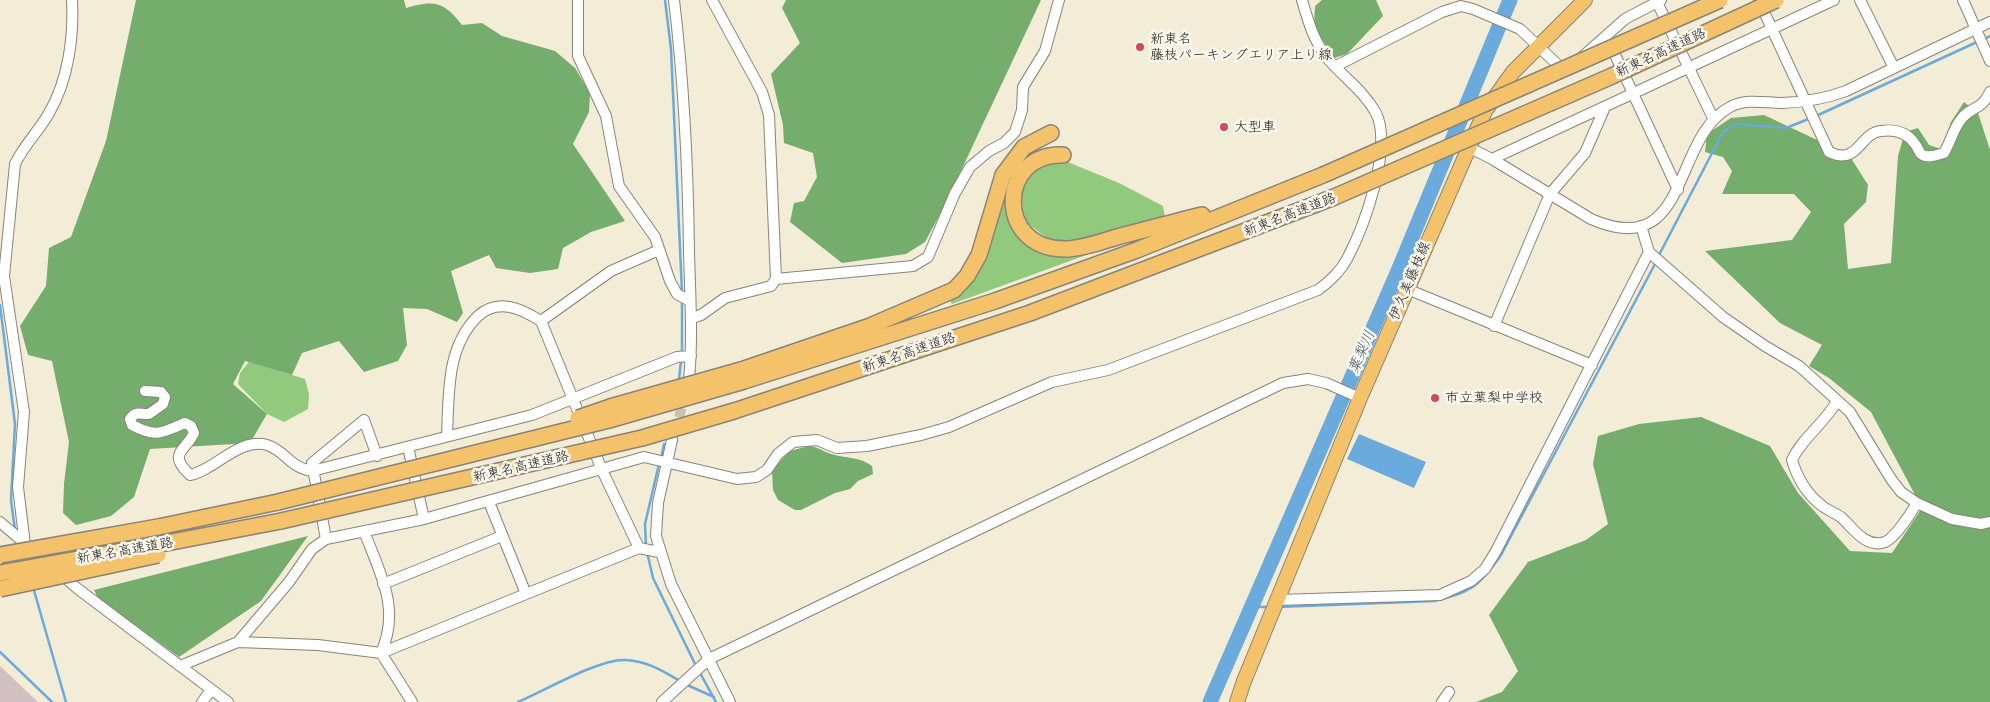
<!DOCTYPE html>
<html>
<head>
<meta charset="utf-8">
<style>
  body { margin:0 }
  canvas { display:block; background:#f3ecd6 }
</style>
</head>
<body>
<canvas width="1990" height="702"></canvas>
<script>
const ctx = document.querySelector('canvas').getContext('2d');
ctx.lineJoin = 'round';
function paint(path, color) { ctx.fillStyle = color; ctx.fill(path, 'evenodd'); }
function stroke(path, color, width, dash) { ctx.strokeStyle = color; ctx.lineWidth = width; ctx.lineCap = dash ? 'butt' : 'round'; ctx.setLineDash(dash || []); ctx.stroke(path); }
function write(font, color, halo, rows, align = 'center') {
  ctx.font = font + ' "Playpen Sans","Klee One",sans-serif'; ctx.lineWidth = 5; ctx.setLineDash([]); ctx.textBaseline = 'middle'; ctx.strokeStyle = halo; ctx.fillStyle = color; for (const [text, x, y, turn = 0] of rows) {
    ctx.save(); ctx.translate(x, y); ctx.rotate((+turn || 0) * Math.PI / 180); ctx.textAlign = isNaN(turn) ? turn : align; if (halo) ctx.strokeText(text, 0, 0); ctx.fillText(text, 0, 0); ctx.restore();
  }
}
paint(new Path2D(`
  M0,666L38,702H0Z`), '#d2bfc0');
paint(new Path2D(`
  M1058,158L1119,183L1163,206L1165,217C1142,223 1077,247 1056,241C1044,238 1034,228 1024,220L1020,186L1033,169Z
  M1005,191L1010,227L1024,243L1051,256L1088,252L1089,254L952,304L950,300Z
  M249,362L305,379L309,394L308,409L284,422L267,414L238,384L240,373Z`), '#91c97d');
paint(new Path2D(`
  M136,0H404L406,8C435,0 443,1 462,25L482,23L502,36L555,51L575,68L590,93L589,112L573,144L625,221L591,232L563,248L558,269L530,273L496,268L489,255L451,271L463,313L457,322L427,309L403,308L407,345L398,361L364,372L339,341L302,353L292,375L245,361L233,384L267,414L250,443L150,449L134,497L111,516L76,525L63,513L64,484L69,442L52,361L28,355L20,326L46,286L49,248L71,237L106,141Z
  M786,0H1041L945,205L925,242L906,254L842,263L790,222L794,203L804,201L817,177L813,153L784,143L783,125L771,74L800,43L782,8Z
  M1322,0H1376L1383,16L1347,54L1334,58L1314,26L1315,6Z
  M1964,102L1978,113L1990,150V702H1476L1502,692L1518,671L1489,615L1528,562L1586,540L1608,524L1593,464L1598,436L1639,424L1701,417L1770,446L1798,493L1850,551L1892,553L1922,508L1871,412L1829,378L1809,366L1822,345L1780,323L1705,251L1792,240L1811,212L1794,194H1722L1732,171L1723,157L1705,152L1707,134L1731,118L1764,115L1849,155L1868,185L1866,202L1844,224L1848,269L1891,263L1898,156L1905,132L1918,128L1929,145L1941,149L1951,122Z
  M809,446C818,447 823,451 831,454C847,459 858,456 872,466L873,474L858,481L850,489L835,493L801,510H795L778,500L773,490L772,470L790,451Z
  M308,536L261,601L179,657L98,598L94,590Z`), '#74ad6c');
paint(new Path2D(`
  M1359,434L1426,462L1414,488L1347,459Z`), '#6aaadd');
stroke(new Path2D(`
  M665,0L671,49L682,293
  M1982,40L1990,36
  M1816,116L1977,42
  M1658,257L1723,132L1735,124L1786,128L1811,118
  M0,305L15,424L11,500L15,530
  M682,353V301
  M679,379L681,361
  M661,459L664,444
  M646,547L645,524L659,464
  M647,552L653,578L696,666
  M33,587L66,702
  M1252,607H1268
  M1278,607L1434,601C1471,593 1480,585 1501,555L1656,262
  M0,652L52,702
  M699,671L716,702
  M685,684L714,697
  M518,702C544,691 600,658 626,660C647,661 663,671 680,681`), '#6aaadd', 2.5);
stroke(new Path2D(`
  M1210,702L1398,271L1510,0`), '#6aaadd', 15);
stroke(new Path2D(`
  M675,432L685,395`), '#c8c2b1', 10, [10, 5]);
const minor = new Path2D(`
  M578,0V56L606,116L619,186L655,237L670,281L677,294L690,301
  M674,0C684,83 688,167 689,251C690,294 693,337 689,380
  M1656,0L1713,118
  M1860,0L1894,68
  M1963,0L1990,61
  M1759,1L1829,152C1859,166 1859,133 1881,131C1894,129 1907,132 1915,144C1917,146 1919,152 1921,154C1927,159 1937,155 1944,153C1951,141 1953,129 1962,118C1972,106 1981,111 1990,92
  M1610,44L1678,190
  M1581,58L1625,19L1661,0
  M1336,66L1442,12L1461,6L1473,9L1520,29L1559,66H1569
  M1468,147L1492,159L1591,219C1691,263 1671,138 1730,107C1746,98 1765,103 1782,103C1805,102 1825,99 1846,91L1990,22
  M1492,159L1834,0
  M1641,226L1649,252L1723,317L1765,346L1799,366L1850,412L1891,479L1901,492L1917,503L1952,519L1981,524L1990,522
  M776,279L913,266L928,257L955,193L970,167L989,151L1004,143L1015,132L1022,110L1023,87L1045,51L1059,0
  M1407,289L1592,365
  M692,318L701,315L725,298L771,286L776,279L769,115L762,92L712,0
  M541,321L611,271L659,250
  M1494,326L1550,194L1585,153L1605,107
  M145,391L161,392L165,397L163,404L149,414C140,415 136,410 130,419L132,425C157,438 160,433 185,423L191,426L194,433C185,452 167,453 190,475C215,470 239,437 267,445C286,451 290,468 312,471L532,415L677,357L691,356
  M1837,401C1825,423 1802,438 1792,460C1797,477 1807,494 1821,505C1827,510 1835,513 1841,517C1853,528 1866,549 1885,542C1895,538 1911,513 1917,503
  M447,436C449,394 446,347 478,316C498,298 520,308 541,321L602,470L639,548
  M672,440L658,503L656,536L671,584L730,702
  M408,447L424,519
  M489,502L526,594
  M0,522L78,589L228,702
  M364,531C380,574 401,608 381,653
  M326,539L424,519L644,457L737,479L756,477L767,470L778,454L793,442L817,440L837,448L867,446L921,435L949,427L1052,382L1108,370L1318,290C1329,282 1340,272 1347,259C1364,227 1393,148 1376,113C1364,91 1344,78 1328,59C1314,42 1308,21 1302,0
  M25,545L18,487L24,412L4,276L15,164C24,145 39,131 49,113C68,81 74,37 72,0
  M383,584L502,536
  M1277,600L1440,595L1471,581L1485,569L1496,551L1649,252
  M238,642L318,645L381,653L639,548L659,552
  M381,653L412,702
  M180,666L238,642L289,582L312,549L326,539L312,463L364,420L377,456
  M202,702L211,690
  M662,702L709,659L1283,383L1308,379L1326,383L1360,398
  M1442,702L1449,692`);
const major = new Path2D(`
  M1237,702L1244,681L1360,398L1485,111L1513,72L1585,0`);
const highway = new Path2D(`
  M1063,155C999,152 994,248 1064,249C1081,249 1100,242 1117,237C1145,230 1173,222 1202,215
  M741,370L870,326L954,290L967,276L979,255L1003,175L1024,147L1051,133
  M744,381L995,301L1137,250L1323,175
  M734,411L1030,313L1332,198
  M158,527L278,502
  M156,545L281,521`);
stroke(minor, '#888479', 12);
stroke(major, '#888479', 16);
stroke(highway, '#888479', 18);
stroke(minor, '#fff', 10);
stroke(major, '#f4c26a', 14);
stroke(highway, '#f4c26a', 15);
const highwayBridge = new Path2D(`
  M1323,175L1720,0
  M1332,198L1612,76L1776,0
  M578,418L610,407L741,370
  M278,502L609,420L744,381
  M281,521L642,438L734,411
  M0,555L158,527
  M0,573L156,545
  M0,589L158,555`);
stroke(highwayBridge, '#888479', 18, []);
stroke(highwayBridge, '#f4c26a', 15);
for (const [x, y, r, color] of [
  [1140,47,5,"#d1495b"],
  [1224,127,5,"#d1495b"],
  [1435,398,5,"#d1495b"]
]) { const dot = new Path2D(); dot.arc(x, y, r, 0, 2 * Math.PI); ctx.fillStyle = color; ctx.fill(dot); stroke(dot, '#fbf7ec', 2); }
write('14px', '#1c1c1c', '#fbf7ec', [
  ["新東名",1150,39],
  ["藤枝パーキングエリア上り線",1150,55],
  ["大型車",1234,127],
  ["市立葉梨中学校",1445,398]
], 'left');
write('14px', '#1c1c1c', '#fbf7ec', [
  ["新東名高速道路",1661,53,-25],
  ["新東名高速道路",1290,215,-21],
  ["伊久美藤枝線",1410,281,-67],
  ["新東名高速道路",909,353,-19],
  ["新東名高速道路",521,467,-13],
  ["新東名高速道路",125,551,-10]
]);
write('italic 15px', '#3f5c73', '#fbf7ec', [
  ["葉梨川",1362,352,-67]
]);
</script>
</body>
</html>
